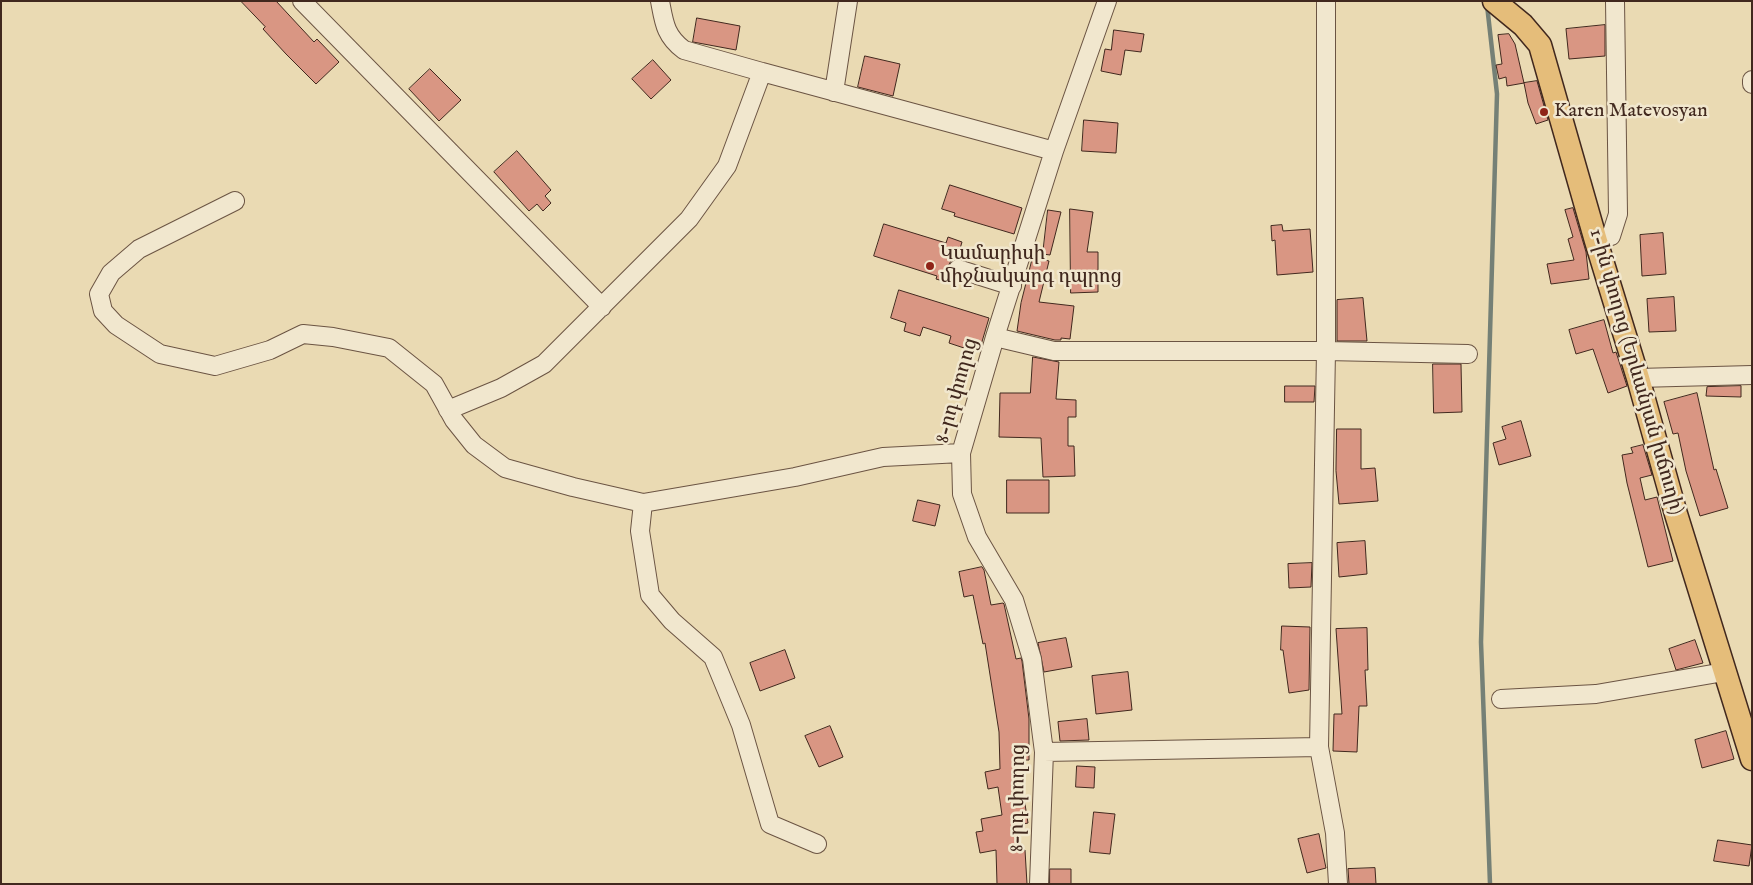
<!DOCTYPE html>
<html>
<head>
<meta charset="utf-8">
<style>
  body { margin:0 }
  #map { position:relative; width:1753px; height:885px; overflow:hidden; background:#eadab3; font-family:"IM FELL English",serif }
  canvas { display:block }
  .frame { position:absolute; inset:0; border:2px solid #41281e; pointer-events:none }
</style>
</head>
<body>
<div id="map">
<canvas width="1753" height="885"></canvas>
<div class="frame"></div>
</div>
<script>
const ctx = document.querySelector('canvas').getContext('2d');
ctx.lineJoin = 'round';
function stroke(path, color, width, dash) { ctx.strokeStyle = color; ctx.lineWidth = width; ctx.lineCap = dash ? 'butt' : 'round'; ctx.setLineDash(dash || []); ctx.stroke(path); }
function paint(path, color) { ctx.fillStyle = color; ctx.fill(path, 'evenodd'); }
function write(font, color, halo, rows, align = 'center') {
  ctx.font = font + ' "IM FELL English","Noto Serif Armenian",serif'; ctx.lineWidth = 5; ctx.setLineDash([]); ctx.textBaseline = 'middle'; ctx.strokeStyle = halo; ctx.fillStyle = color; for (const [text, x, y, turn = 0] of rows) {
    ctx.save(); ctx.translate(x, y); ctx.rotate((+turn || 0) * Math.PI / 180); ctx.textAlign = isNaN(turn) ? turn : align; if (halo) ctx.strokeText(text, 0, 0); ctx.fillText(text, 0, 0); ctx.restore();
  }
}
stroke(new Path2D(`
  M1487,5L1497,94L1481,642L1490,884`), '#758076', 4.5);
const building = new Path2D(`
  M241,1H276L314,42L317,39L339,62L316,84L286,54L263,29L265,27Z
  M697,18L740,26L736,50L693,42Z
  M1605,25V56L1569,59L1566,29Z
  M1114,30L1144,34L1141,52L1125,50L1121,75L1101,71L1105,49L1111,50Z
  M1509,34L1515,44L1524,83L1507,86L1506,77L1499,79L1496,65L1502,64L1498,35Z
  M865,56L900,64L893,96L858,87Z
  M653,60L671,80L651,99L632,79Z
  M430,69L461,100L439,121L409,89Z
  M1537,81L1548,120L1536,124L1528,103L1524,83Z
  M1084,120L1118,123L1116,153L1082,151Z
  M517,151L551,190L545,196L551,203L543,211L537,204L529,211L494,172Z
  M950,185L1022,208L1014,234L954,216L955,213L942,209Z
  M1573,208L1586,252L1589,279L1551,284L1547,264L1574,260L1568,239L1573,237L1565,210Z
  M1070,209L1093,212L1087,252H1098V292L1071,293Z
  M1048,210L1061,212L1050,255L1043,254Z
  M884,224L946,243L948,237L962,242L957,259L951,261L948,266V272L951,277L950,283L936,279L937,276L874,256Z
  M1282,225L1283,231L1310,229L1313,272L1277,275L1275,240L1272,241L1271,226Z
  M1663,233L1666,274L1642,276L1640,235Z
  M1033,257L1049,261L1039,302L1074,306L1070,339L1061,338V340H1055L1017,331L1021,303Z
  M899,290L989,318L981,345L966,341L964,348L949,343L951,336L923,327L920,336L904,331L906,323L891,318Z
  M1674,297L1676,331L1649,332L1647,299Z
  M1363,298L1367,341H1337V300Z
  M1604,320L1613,353L1616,352L1627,386L1608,393L1593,349L1576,354L1569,330Z
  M1033,357L1059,362L1056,399L1076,400V417H1068V446H1074L1075,476L1043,477L1041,438L999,437L1000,393H1030Z
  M1433,364H1461L1462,412L1434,413Z
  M1285,386H1315L1314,402H1285Z
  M1741,386V397L1706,396L1707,387Z
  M1697,393L1714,470L1716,469L1728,508L1700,516L1686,471L1678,433L1673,434L1664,402Z
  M1521,421L1531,456L1499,465L1493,443L1506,439L1502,427Z
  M1337,429H1361V469L1375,468L1378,501L1339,504L1336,471Z
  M1643,445L1652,475L1640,478L1645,500L1657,497L1673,561L1648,567L1627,483L1622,455L1633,453L1631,448Z
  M1007,480H1049V513H1007Z
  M918,500L940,505L935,526L913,521Z
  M1365,541L1367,574L1339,577L1337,543Z
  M1312,563L1311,587L1289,588L1288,564Z
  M982,567L984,570L991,605L1003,603L1004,604L1016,659L1021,658L1022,661L1029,719V760H1018L1028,823L1014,826L1018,850H1025L1027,884H997L996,850L980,853L976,832L983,831L981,819L1002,815L998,787L988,789L985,772L1000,769L999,732L985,643L983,644L973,595L964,597L959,572Z
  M1282,626L1310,627L1309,690L1289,693L1283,650H1281Z
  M1367,628L1368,670H1365L1367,706H1359L1357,752L1333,751L1334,714H1342L1336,629Z
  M1066,638L1072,667L1044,672L1038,643Z
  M1695,640L1703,663L1676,670L1669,649Z
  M785,650L795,678L760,691L750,663Z
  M1128,672L1132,710L1096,714L1092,676Z
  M1087,719L1089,740L1060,741L1058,722Z
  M830,726L843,757L819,767L805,736Z
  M1726,731L1734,759L1702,768L1695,740Z
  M1077,766L1095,767L1094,788L1076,787Z
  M1094,812L1115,814L1110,854L1090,852Z
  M1319,834L1326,868L1307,873L1298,839Z
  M1718,840L1752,845L1749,866L1714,861Z
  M1375,868L1376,884H1349L1348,869Z
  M1050,869H1071V884H1050Z`);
paint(building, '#d99683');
stroke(building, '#41281e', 1);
const minor = new Path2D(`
  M302,1L602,307
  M660,1C664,22 665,36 684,50L762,72
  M1326,1V351L1319,747L1335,833L1338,884
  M1752,84V80
  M834,92L848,1
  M235,201L139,249L111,273L99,294L103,311L116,325L160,354L215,366L270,350L303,334L333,337L389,348L434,384L454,420L474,445L505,468L573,487L643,503
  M1596,241L1611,236L1618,214L1615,1
  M958,269L1012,286
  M995,337L1054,351H1326L1468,354
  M1638,378L1752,375
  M448,410L501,388L544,364L689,219L727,166L762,72L1054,151
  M1501,699L1596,694L1724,672
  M1044,752L1319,747
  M817,844L770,824L741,725L713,657L672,621L650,595L640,531L643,503L795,477L883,457L961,453
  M1039,884L1044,752L1032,659L1014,600L977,537L962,494L961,453L995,337L1054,151L1107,1`);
const major = new Path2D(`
  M1494,1L1523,25L1540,45L1596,241L1638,378L1676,514L1752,759`);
stroke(minor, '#6b5443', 20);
stroke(major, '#41281e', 25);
stroke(minor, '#f1e7ce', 18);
stroke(major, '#e5bd7a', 22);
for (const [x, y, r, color] of [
  [1544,112,5,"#8f2418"],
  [930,266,5,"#8f2418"]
]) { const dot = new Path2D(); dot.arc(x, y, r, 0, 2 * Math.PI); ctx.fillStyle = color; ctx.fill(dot); stroke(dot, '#f1e7ce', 2); }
write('20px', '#41281e', '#f1e7ce', [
  ["Karen Matevosyan",1554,112],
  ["Կամարիսի",940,255],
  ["միջնակարգ դպրոց",940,278]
], 'left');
write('20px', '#41281e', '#f1e7ce', [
  ["1-ին փողոց (Երևանյան խճուղի)",1635,372,74],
  ["8-րդ փողոց",958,391,-74],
  ["8-րդ փողոց",1019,798,-89]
]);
</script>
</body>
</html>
